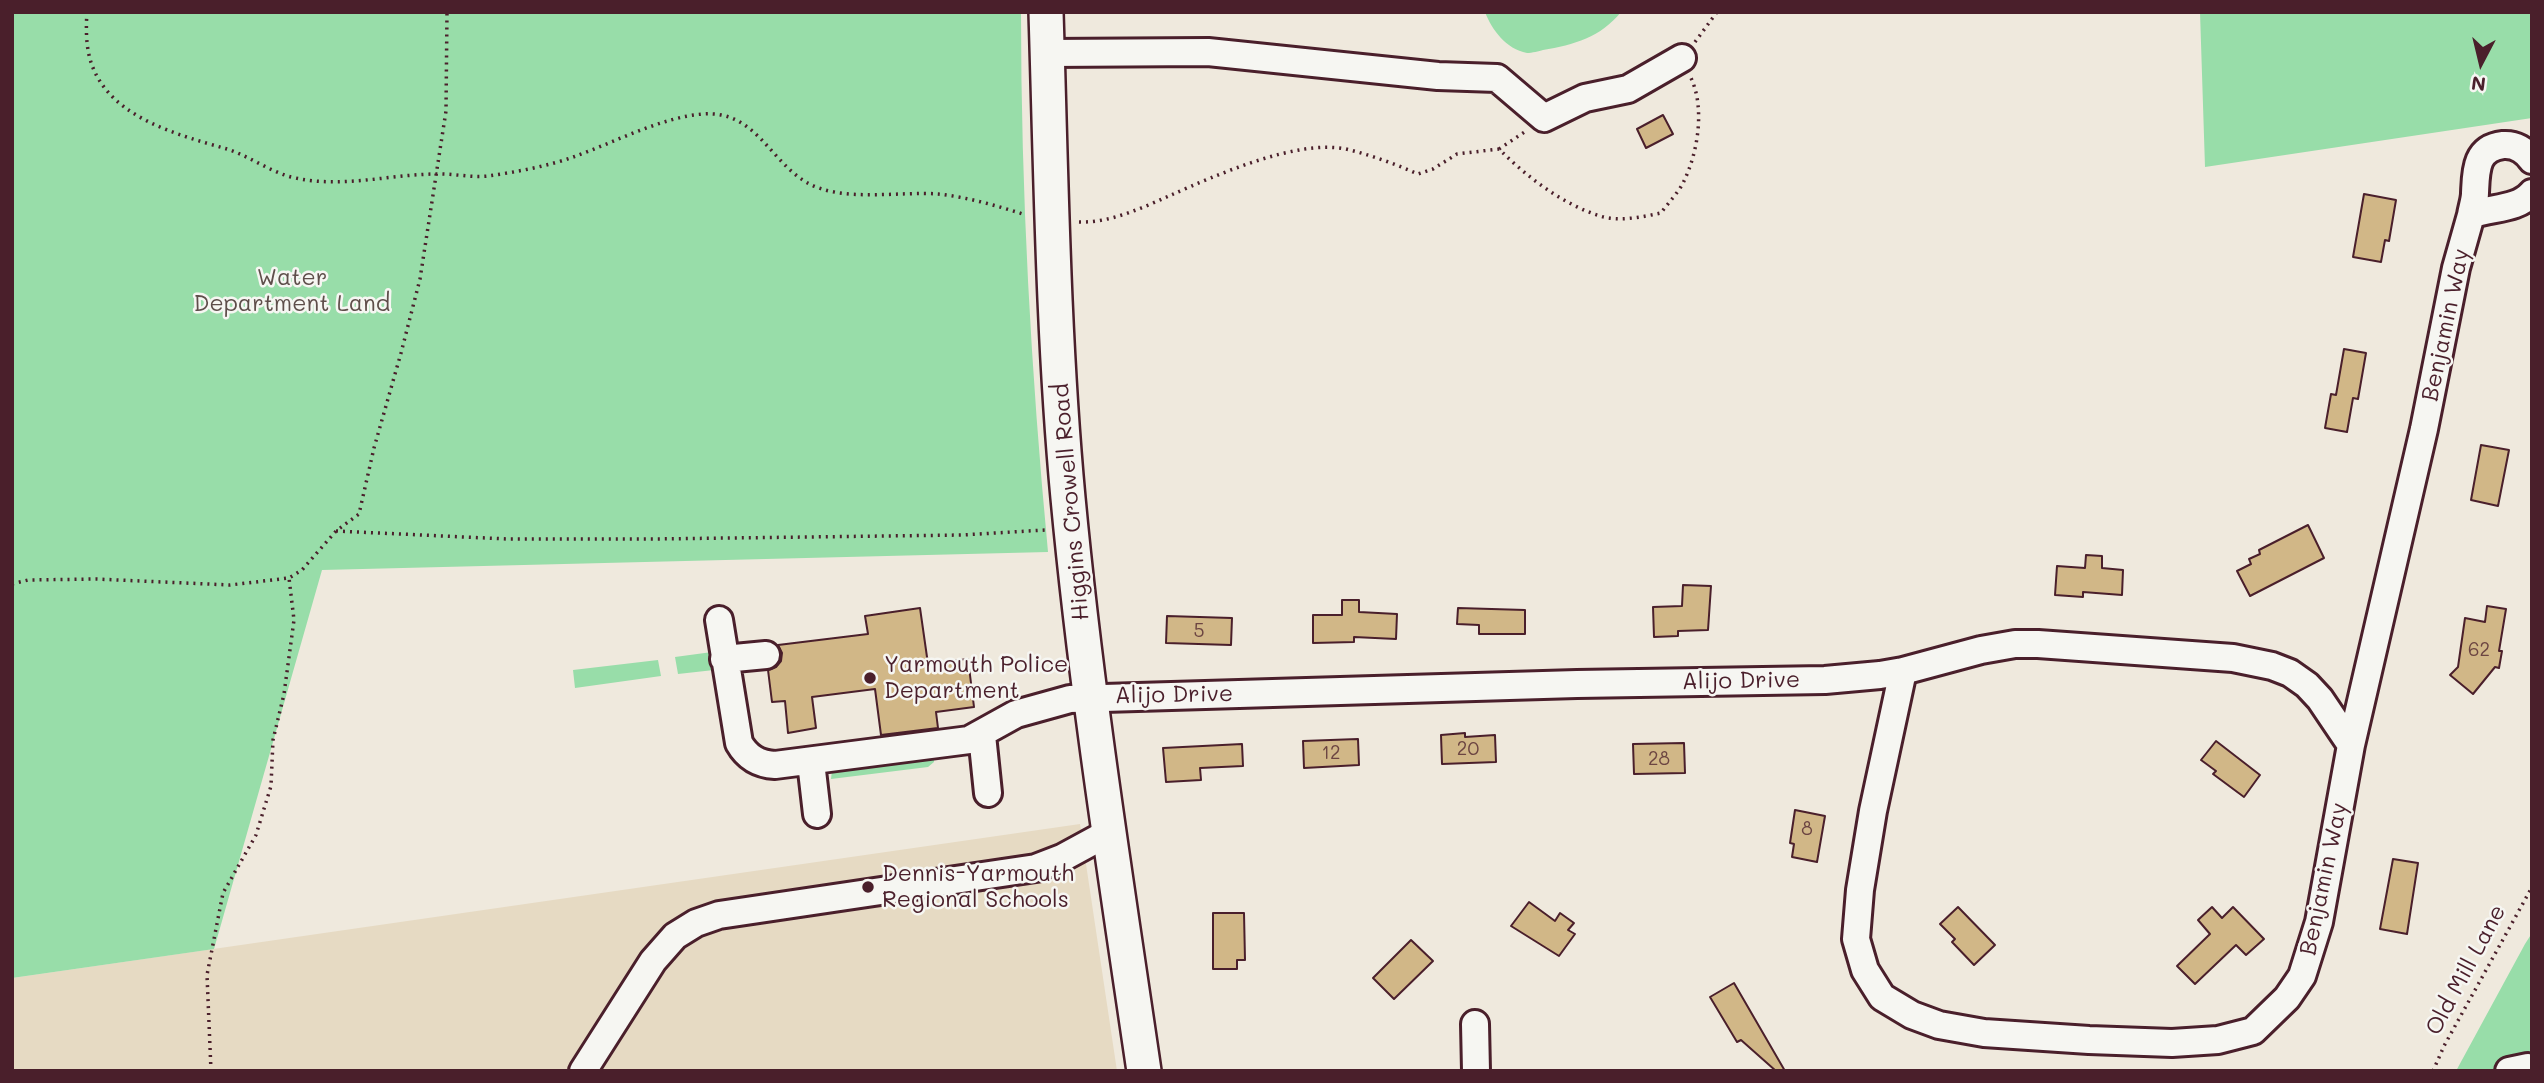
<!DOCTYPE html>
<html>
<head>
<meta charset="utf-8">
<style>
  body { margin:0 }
  #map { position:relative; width:2544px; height:1083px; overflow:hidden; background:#efe9dd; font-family:Mali,sans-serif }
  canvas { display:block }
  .frame { position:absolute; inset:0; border:14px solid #4a1f2b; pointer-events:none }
  .north { position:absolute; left:2446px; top:28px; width:70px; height:70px; -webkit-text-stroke:5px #f6f6f2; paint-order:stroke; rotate:187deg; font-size:19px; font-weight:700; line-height:28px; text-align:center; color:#4a1f2b }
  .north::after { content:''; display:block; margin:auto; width:24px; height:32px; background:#4a1f2b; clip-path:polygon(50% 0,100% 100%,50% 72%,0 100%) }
</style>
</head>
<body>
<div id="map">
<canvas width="2544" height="1083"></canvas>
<div class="frame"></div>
<div class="north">N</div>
</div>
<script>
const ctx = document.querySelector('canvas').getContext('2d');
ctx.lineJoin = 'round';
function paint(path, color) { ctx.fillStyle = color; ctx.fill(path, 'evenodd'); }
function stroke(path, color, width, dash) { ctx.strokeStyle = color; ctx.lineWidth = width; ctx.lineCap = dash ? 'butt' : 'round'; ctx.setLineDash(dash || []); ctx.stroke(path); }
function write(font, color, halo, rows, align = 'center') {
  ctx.font = font + ' Mali,sans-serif'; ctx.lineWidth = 5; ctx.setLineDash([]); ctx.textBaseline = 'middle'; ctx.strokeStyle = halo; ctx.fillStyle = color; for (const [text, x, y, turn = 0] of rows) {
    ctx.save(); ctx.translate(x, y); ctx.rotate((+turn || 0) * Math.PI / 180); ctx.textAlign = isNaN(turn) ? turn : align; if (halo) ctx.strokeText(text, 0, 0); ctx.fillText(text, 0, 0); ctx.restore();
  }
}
paint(new Path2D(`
  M1080,824L1117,1071H12V978Z`), '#e6dac3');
paint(new Path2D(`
  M12,12H1021C1021,193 1031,372 1048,552L322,570L214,949L12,978Z
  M1485,12H1621C1601,37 1574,45 1543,50C1539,51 1532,53 1527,53C1506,49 1492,30 1485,12Z
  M2200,12H2532V118L2205,167Z
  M712,652L714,670L678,674L675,657Z
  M658,660L661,676L575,688L573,670Z
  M934,757V762L928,767L831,779L832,770Z
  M2532,933V1071H2456L2525,944Z`), '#98dda9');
const building = new Path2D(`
  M1663,115L1673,134L1646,148L1637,129Z
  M2364,194L2396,200L2389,241L2385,240L2381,262L2353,257Z
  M2344,349L2366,353L2358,399L2353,398L2347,432L2325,428L2331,394L2336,395Z
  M2481,445L2509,450L2498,506L2471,500Z
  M2308,525L2324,558L2250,596L2237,571L2251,564L2249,559L2260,554L2259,550Z
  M2086,555L2102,556V568L2123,570L2122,595L2083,592V597L2055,595L2057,566L2085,568Z
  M1683,585L1711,586L1708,630L1678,631V636L1654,637L1653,607L1682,606Z
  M1342,600H1359V612L1397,614L1396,639L1354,637V642L1313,643V615H1342Z
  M2487,606L2506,609L2499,651H2502L2499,668L2495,667L2473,694L2450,675L2458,667L2465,618L2485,622Z
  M920,608L928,664L968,659L974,707L936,712L938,728L881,735L875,689L812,697L816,728L788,733L785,701L772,702L768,670L776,667L781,661L782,653L778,645L868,634L865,616Z
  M1458,608L1525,610V634H1479V625L1457,624Z
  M1167,616L1232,618L1231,645L1166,643Z
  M1465,733V737L1495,735L1496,762L1442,764L1441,735Z
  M1358,739L1359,765L1304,768L1303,741Z
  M2216,741L2260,775L2244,797L2213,774L2216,771L2201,760Z
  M1684,743L1685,773L1634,774L1633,744Z
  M1242,744L1243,766L1200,768L1201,780L1166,782L1163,748Z
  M1795,810L1825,816L1817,862L1792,857L1794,844L1790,843Z
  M2393,859L2418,863L2407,934L2380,929Z
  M1529,902L1555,921L1560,913L1574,923L1568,930L1575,934L1559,956L1511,926Z
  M1958,907L1995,945L1974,965L1952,942L1955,939L1940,924Z
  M2212,907L2222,918L2233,907L2264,939L2246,955L2236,945L2195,984L2177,966L2210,934L2198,920Z
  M1213,913H1244L1245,960H1237V969H1213Z
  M1411,940L1433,961L1394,999L1373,978Z
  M1734,983L1785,1071H1776L1741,1040L1737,1042L1710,997Z`);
paint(building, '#d1b787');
stroke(building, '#4a1f2b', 2);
const minor = new Path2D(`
  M1048,53L1208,52L1438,76L1497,78L1544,118L1585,98L1628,89L1682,58
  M2532,160C2525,150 2515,144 2503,145C2475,148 2476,172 2475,193C2475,200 2472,208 2471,215C2492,207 2517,210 2532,193
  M719,620L739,743C747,757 758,764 775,765L969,740L1016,714L1070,699L1577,684L1825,680L1880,675L1903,671L1981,650L2015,644H2038L2233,658L2272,666L2290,673L2307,685L2320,699L2351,745
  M724,659L766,655
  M1903,671L1873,811L1860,890L1856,939L1865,970L1882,997L1912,1015L1939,1025L1984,1033L2089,1040L2172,1043L2218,1040L2253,1031L2287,998L2302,976L2319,922L2351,745L2424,429L2456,268L2471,215
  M982,735L988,793
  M811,762L817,814
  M1475,1024L1476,1071
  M583,1071L653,961L675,936L696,923L719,915L1036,868L1062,858L1108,833
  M2509,1071L2528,1067`);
const major = new Path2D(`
  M1046,12C1051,174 1053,337 1068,498C1086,690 1116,880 1144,1071`);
stroke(minor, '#4a1f2b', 32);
stroke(major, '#4a1f2b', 38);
stroke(new Path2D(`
  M87,12C86,26 86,42 89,55C103,116 175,134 227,149C249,156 269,171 291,177C340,189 385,175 434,174C452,173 470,178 488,176C516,172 549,166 576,156C615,142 662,117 703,114C755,110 769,160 806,182C841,203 899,191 938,194C967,197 998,206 1026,215
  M1695,42L1717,12
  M1499,149L1526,131
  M1079,222C1110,223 1142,208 1171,195C1217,175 1296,139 1346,149C1371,155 1395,164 1418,174L1433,169L1457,154L1499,149C1527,177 1562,204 1600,216C1619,222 1642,217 1661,213C1668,203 1679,192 1684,181C1698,152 1705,108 1691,78
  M336,531L507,539H653L962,535L1045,530
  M12,584L28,580L96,579L230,585L289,578L302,570L336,531L359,514L374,448L401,353L420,279L446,111L447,12
  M211,1071L207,975L223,893L256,835L271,786L273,740L284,694L294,620L289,578
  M2433,1071L2444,1046L2532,887`), '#4a1f2b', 3.5, [2, 5]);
stroke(minor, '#f6f6f2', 26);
stroke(major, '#f6f6f2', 33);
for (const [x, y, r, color] of [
  [870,678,7,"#4a1f2b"],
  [868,887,7,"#4a1f2b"]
]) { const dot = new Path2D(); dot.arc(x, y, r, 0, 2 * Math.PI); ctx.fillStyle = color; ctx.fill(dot); stroke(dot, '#f6f6f2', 2.5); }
write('19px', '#6c4542', null, [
  ["5",1199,631],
  ["62",2479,650],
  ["20",1468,749],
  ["12",1331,753],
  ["28",1659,759],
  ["8",1807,829]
]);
write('23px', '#5e4e4a', '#f6f6f2', [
  ["Water",292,278],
  ["Department Land",292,304]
]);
write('23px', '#4a1f2b', '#f6f6f2', [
  ["Benjamin Way",2446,325,-78],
  ["Higgins Crowell Road",1071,502,-95],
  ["Alijo Drive",1741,681,-1],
  ["Alijo Drive",1174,695,-1],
  ["Benjamin Way",2324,879,-78],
  ["Old Mill Lane",2466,970,-62]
]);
write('23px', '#4a1f2b', '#f6f6f2', [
  ["Yarmouth Police",884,665],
  ["Department",884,691],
  ["Dennis-Yarmouth",882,874],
  ["Regional Schools",882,900]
], 'left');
</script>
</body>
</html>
